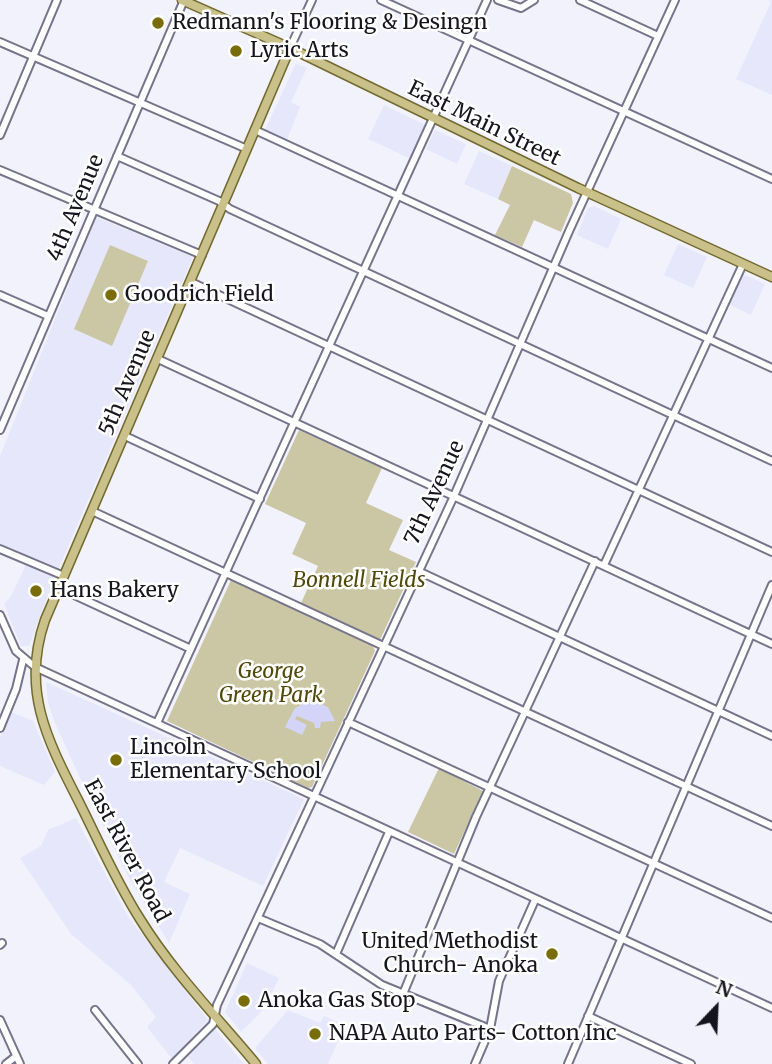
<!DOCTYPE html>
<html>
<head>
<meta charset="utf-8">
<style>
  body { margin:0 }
  #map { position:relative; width:772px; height:1064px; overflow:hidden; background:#f2f2fc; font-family:Merriweather,serif }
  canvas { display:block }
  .north { position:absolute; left:681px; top:973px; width:70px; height:70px; -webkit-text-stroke:5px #fff; paint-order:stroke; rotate:23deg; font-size:19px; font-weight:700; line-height:28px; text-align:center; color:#15151d }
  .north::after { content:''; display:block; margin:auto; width:24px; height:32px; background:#15151d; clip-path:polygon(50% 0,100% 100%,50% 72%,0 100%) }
</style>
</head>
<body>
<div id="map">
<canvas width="772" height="1064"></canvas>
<div class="north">N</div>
</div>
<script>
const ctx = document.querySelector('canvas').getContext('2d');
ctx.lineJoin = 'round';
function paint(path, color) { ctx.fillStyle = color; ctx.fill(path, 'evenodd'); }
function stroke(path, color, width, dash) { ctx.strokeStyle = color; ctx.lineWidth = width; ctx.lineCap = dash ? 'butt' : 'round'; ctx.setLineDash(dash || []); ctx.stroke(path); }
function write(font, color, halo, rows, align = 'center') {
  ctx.font = font + ' Merriweather,serif'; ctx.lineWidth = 5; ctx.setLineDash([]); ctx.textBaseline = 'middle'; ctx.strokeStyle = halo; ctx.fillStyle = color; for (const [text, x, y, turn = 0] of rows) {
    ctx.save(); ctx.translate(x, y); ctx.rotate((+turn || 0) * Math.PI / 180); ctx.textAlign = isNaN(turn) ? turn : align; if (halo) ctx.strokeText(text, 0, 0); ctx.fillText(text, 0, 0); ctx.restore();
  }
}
paint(new Path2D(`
  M768,0H772V95L736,79L771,2Z
  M296,63L307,68L291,102L300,107L287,140L265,130Z
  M384,105L427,126L411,159L368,139Z
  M435,130L466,144L457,164L426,149Z
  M479,151L512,166L498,199L464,184Z
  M594,206L621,219L608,249L577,235L588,208Z
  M96,217L193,257L58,570L0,544V456Z
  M678,244L707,257L693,288L664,275Z
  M742,274L765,284L751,315L728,304Z
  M26,565L55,577L29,646H21L4,604L10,598Z
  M46,682L304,799L263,886L180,848L164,882L190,894L169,943L131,882L90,800L55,723L48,703Z
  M11,712L33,721L55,772L44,785L0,766V738Z
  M76,818L127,915L208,1020L172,1059L147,1027L156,1017L131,985L71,934L20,858L41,846L48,830Z
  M247,963L279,978L265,1008L241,1032L225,1012Z
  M288,1010L320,1023L324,1016L345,1025L328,1064H268L255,1048Z
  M215,1029L244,1064H194L188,1057Z`), '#e7e7fb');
paint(new Path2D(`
  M512,166L571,194L573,203L561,232L534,220L522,247L495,235L510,205L498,199Z
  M110,245L148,261L112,346L74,329Z
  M299,430L382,468L366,503L403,520L389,550L416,562L380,640L301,603L318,566L292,554L306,523L265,504Z
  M231,580L373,646L375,651L312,787L308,788L167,721Z
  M439,768L483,791L454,854L408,832Z`), '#cbc7a4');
paint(new Path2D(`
  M311,700L328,707L335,721L321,722L320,728H315L314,723L297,716L295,719L307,725L302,735L285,727L295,708Z`), '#d4d4f8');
const minor = new Path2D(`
  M381,0L772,179
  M498,0L521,8L534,0
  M580,0L658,36
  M0,42L247,149
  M290,48L312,0
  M255,130L772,368
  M0,135L57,0
  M117,156L219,201L230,209L772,461
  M0,170L202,255
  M191,282L772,552
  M0,295L48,316
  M158,359L772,644
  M0,430L184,0
  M125,436L260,499
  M92,511L772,826
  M0,549L64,576
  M604,565L743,264
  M418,571L772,736
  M59,588L191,649
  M0,615L16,651L35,667L772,1008
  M348,722L772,918
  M157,723L487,0
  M0,728L16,689L23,660
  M258,918L320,944L382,985L490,1029
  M0,945L2,943
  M336,954L389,832
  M403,994L476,817L595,561
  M95,1010L138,1064
  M588,1016L691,1064
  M0,1020L20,1064
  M6,1064L15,1057
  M173,1064L213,1024L217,1005L454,496L570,229L675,0
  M475,1064L490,1029L499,981L535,900
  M568,1064L772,585`);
const major = new Path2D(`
  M182,0L290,48L578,188L772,277
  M256,1064C217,1017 172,971 140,919C117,883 100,844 81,806C49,743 20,692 45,620L290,48`);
stroke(minor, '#75748a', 10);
stroke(major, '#736a30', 11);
stroke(minor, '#fff', 6);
stroke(major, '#c9c189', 8);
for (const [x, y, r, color] of [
  [158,23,7,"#796d0a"],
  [236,51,7,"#796d0a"],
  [111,295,7,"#796d0a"],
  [36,591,7,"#796d0a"],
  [116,760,7,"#796d0a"],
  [552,954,7,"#796d0a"],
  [244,1001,7,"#796d0a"],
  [315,1034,7,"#796d0a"]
]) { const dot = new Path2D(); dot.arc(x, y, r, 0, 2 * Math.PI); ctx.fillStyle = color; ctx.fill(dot); stroke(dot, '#fff', 2.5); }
write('21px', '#15151d', '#fff', [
  ["Redmann's Flooring & Desingn",172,23],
  ["Lyric Arts",250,51],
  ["Goodrich Field",125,295],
  ["Hans Bakery",50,591],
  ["Lincoln",130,748],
  ["Elementary School",130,772],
  ["United Methodist",538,942,"right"],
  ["Church- Anoka",538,966,"right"],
  ["Anoka Gas Stop",258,1001],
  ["NAPA Auto Parts- Cotton Inc",329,1034]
], 'left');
write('21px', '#15151d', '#fff', [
  ["East Main Street",484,124,26],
  ["4th Avenue",76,208,-67],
  ["5th Avenue",128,383,-67],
  ["7th Avenue",435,493,-65],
  ["East River Road",126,851,62]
]);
write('italic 21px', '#514909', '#fff', [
  ["Bonnell Fields",359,581],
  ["George",271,672],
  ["Green Park",271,696]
]);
</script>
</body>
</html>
